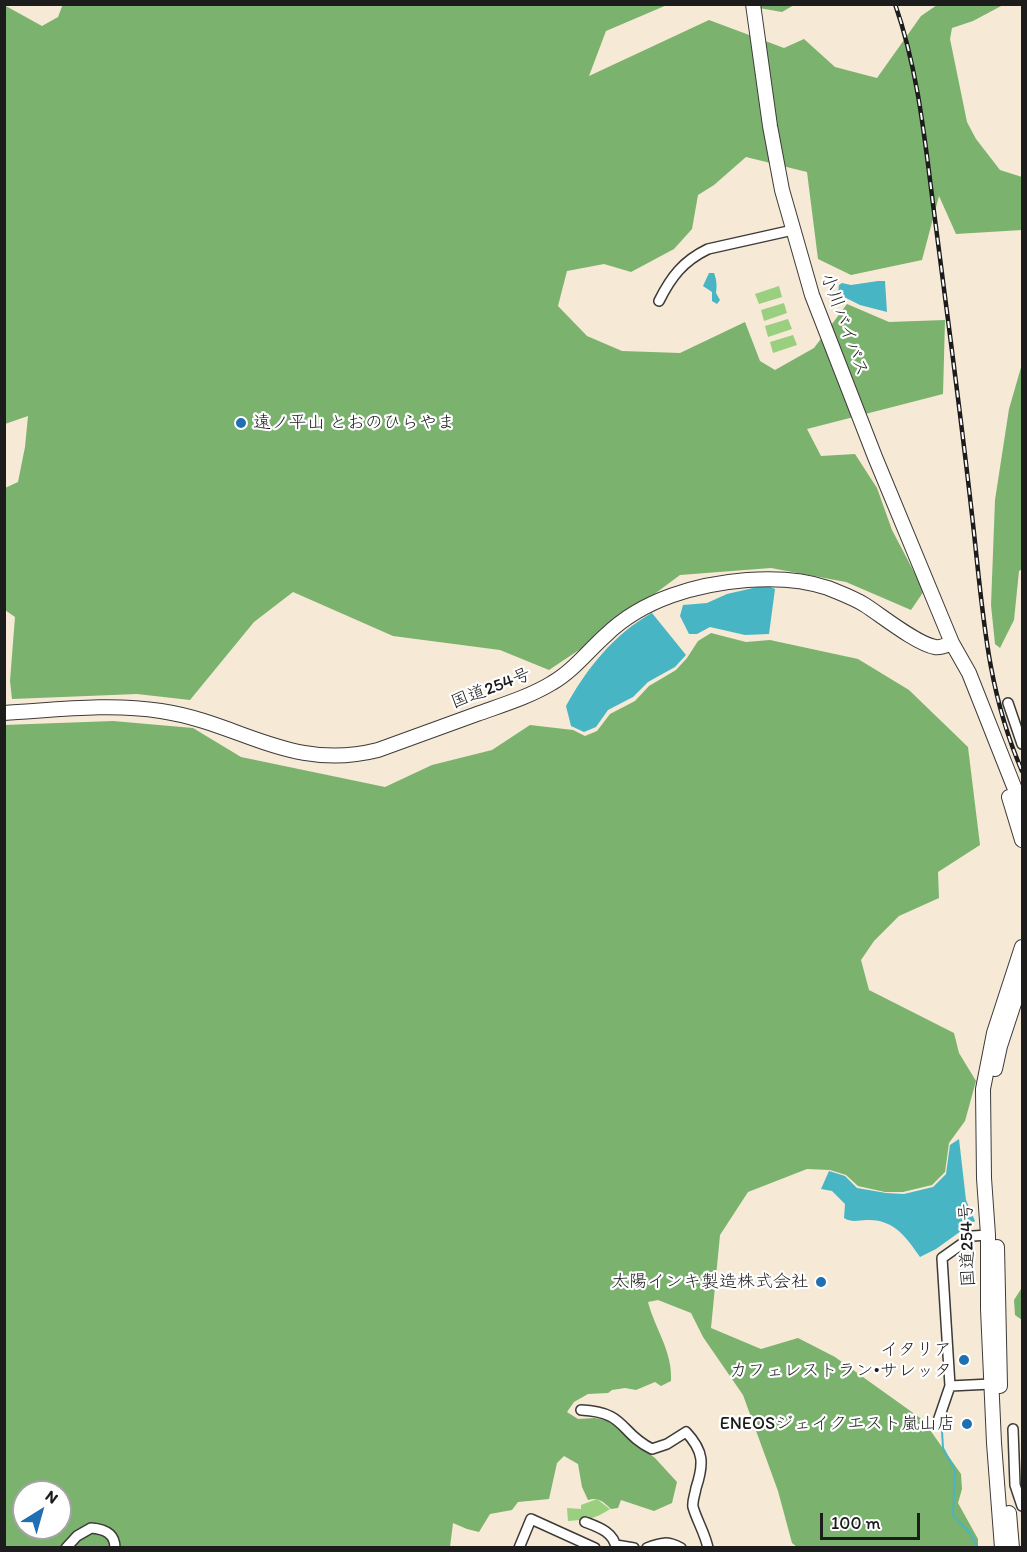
<!DOCTYPE html>
<html>
<head>
<meta charset="utf-8">
<style>
  body { margin:0 }
  #map { position:relative; width:1027px; height:1552px; overflow:hidden; background:#f6e9d5; font-family:Itim,sans-serif }
  canvas { display:block }
  .frame { position:absolute; inset:0; border:6px solid #1c1c1c; pointer-events:none }
  .north { position:absolute; left:12px; top:1480px; width:60px; height:60px; box-sizing:border-box; background:#fff; border:2px solid #a4a4a4; border-radius:50%; rotate:37deg; font-size:16px; font-weight:700; line-height:24px; text-align:center; color:#1c1c1c }
  .north::after { content:''; display:block; margin:auto; width:21px; height:27px; background:#1f6fb2; clip-path:polygon(50% 0,100% 100%,50% 72%,0 100%) }
  .scale { position:absolute; left:820px; top:1513px; width:100px; height:27px; box-sizing:border-box; border:3px solid #1c1c1c; border-top:0; padding-left:8px; font-size:18px; line-height:21px; white-space:nowrap; color:#1c1c1c; -webkit-text-stroke:4px #fff; paint-order:stroke }
</style>
</head>
<body>
<div id="map">
<canvas width="1027" height="1552"></canvas>
<div class="frame"></div>
<div class="north">N</div>
<div class="scale">100 m</div>
</div>
<script>
const ctx = document.querySelector('canvas').getContext('2d');
ctx.lineJoin = 'round';
function paint(path, color) { ctx.fillStyle = color; ctx.fill(path, 'evenodd'); }
function stroke(path, color, width, dash) { ctx.strokeStyle = color; ctx.lineWidth = width; ctx.lineCap = dash ? 'butt' : 'round'; ctx.setLineDash(dash || []); ctx.stroke(path); }
function write(font, color, halo, rows, align = 'center') {
  ctx.font = font + ' Itim,"Klee One",sans-serif'; ctx.lineWidth = 4.5; ctx.setLineDash([]); ctx.textBaseline = 'middle'; ctx.strokeStyle = halo; ctx.fillStyle = color; for (const [text, x, y, turn = 0] of rows) {
    ctx.save(); ctx.translate(x, y); ctx.rotate((+turn || 0) * Math.PI / 180); ctx.textAlign = isNaN(turn) ? turn : align; if (halo) ctx.strokeText(text, 0, 0); ctx.fillText(text, 0, 0); ctx.restore();
  }
}
paint(new Path2D(`
  M779,286L782,297L759,304L755,294Z
  M784,303L787,313L764,321L761,310Z
  M788,319L792,329L768,337L765,326Z
  M793,335L797,345L773,353L770,342Z
  M597,1499L610,1509C596,1519 585,1520 568,1521L567,1508L581,1509V1505Z`), '#9acf80');
paint(new Path2D(`
  M63,4L667,5L606,31L589,76L709,20L784,48L804,39L835,67L877,78L921,16L937,5H1003L973,21L952,28L950,39L967,122L976,139L1000,170L1022,177V230L956,234L939,196L922,260L851,275L818,259L807,172L746,157L714,185L698,195L692,229L674,249L631,272L604,264L567,271L558,306L587,336L622,351L680,353L745,322L760,361L775,370L814,348L847,304L889,322L945,320L943,394L807,429L821,456L855,454L877,488L892,530L924,591L911,610L846,582L771,568L680,575L582,648L549,670L500,650L393,636L293,592L254,622L190,700L137,694L12,699L10,681L15,617L5,610V488L18,482L25,447L28,416L5,424L4,5L42,26L58,17Z
  M742,5H794L782,12Z
  M1022,364V569L1019,571L1014,620L1000,648L995,644L991,605L995,500L1009,409Z
  M711,633L746,642L770,640L858,659L909,690L968,747L980,845L938,872L939,898L899,916L874,941L861,960L869,990L954,1033L959,1053L976,1081L965,1121L949,1143L945,1172L932,1185L903,1192H885L858,1186L846,1175L830,1170L807,1169L748,1192L720,1235L711,1328L761,1349L798,1338L835,1357L923,1420L961,1474L962,1489L958,1503L978,1539V1547H797L792,1543L778,1491L743,1395L703,1337L691,1313L658,1300L648,1302C655,1329 673,1352 671,1381L661,1386L655,1382L636,1390L625,1388L612,1390L608,1393L588,1394L574,1402L567,1412L578,1419L595,1418L615,1422L630,1439L655,1458L677,1482L672,1503L654,1511L621,1500L618,1508L611,1509C603,1502 599,1497 588,1500L582,1487L578,1464L564,1456L557,1463L549,1499L518,1502L512,1510L490,1514L479,1532L467,1529L453,1523L450,1547H5L4,725L113,721L193,728L241,757L385,787L432,765L492,750L530,725L573,730L585,736L597,731L610,714L635,701L649,686L676,670L687,658L698,641ZM24,1492H60V1528H24Z
  M1022,1278V1320L1015,1315L1014,1300L1021,1289Z`), '#7bb26e');
paint(new Path2D(`
  M709,273H714C717,281 717,286 716,293L720,300L717,304L712,301V292L703,286Z
  M878,281H885L887,312L860,305L838,294L839,285L842,283L851,285Z
  M766,585L775,589L769,634L745,635L710,627L697,634H689L680,616L683,605L707,603L727,594Z
  M652,613L686,655L675,667L648,682L633,697L608,710L596,727L584,732L571,726L566,706C587,668 614,634 652,613Z
  M959,1139L966,1200L975,1221L936,1249L920,1257C907,1238 894,1219 867,1220C858,1220 852,1223 844,1218L845,1204L832,1191L821,1189L829,1171L845,1176L857,1188L886,1193L904,1194L933,1187L946,1174L950,1145Z`), '#48b5c4');
stroke(new Path2D(`
  M947,1265L954,1379
  M952,1394L942,1425V1431L943,1448L955,1471L953,1515L970,1533L978,1548`), '#48b5c4', 2);
const minor = new Path2D(`
  M659,301C671,277 683,261 708,249L793,230
  M1008,703L1022,744
  M950,1386L991,1384
  M581,1410C627,1412 619,1433 652,1449L667,1444L686,1432C704,1451 704,1464 696,1488C695,1495 692,1501 693,1507C697,1521 705,1533 708,1548
  M937,1424L950,1386L942,1258L973,1236L988,1235
  M1013,1429L1015,1485L1022,1506
  M585,1522C598,1527 614,1532 616,1548
  M616,1545L634,1548
  M66,1548L77,1536L91,1528C104,1529 115,1533 115,1548
  M519,1548L531,1519L595,1548
  M647,1548C661,1542 668,1541 681,1548`);
const highway = new Path2D(`
  M753,4L770,126L782,190L812,295L875,457L952,643L969,673L1022,807
  M4,713C56,710 109,703 161,711C241,723 291,772 378,750C411,738 444,726 477,714C502,705 529,697 552,683C573,671 588,651 606,635C643,599 697,584 747,580C774,578 802,579 828,588C840,593 854,598 865,605C882,616 917,644 935,647C941,648 947,645 952,643
  M1009,797L1022,840
  M995,1069L1000,1046L1022,979
  M997,1247L1000,1386
  M1009,1513L1012,1548
  M1002,1548L994,1443L988,1309V1235L984,1178L983,1089L994,1033L1022,947`);
stroke(minor, '#3d3b38', 12);
stroke(highway, '#3d3b38', 16);
stroke(minor, '#fff', 9);
stroke(highway, '#fff', 14);
const rail = new Path2D(`
  M895,4C920,75 926,153 936,227C949,329 963,431 974,533C983,616 988,693 1022,771`);
stroke(rail, '#1c1c1c', 4.5);
stroke(rail, '#fff', 2, [7]);
for (const [x, y, r, color] of [
  [241,423,6,"#1f6fb2"],
  [821,1282,6,"#1f6fb2"],
  [964,1360,6,"#1f6fb2"],
  [967,1424,6,"#1f6fb2"]
]) { const dot = new Path2D(); dot.arc(x, y, r, 0, 2 * Math.PI); ctx.fillStyle = color; ctx.fill(dot); stroke(dot, '#fff', 2); }
write('18px', '#1c1c1c', '#fff', [
  ["小川バイパス",844,325,70],
  ["国道254号",491,689,-21],
  ["国道254号",968,1245,-92]
]);
write('18px', '#1c1c1c', '#fff', [
  ["遠ノ平山 とおのひらやま",253,423,"left"],
  ["太陽インキ製造株式会社",809,1282],
  ["イタリア",952,1350],
  ["カフェレストラン•サレッタ",952,1371],
  ["ENEOSジェイクエスト嵐山店",955,1424]
], 'right');
</script>
</body>
</html>
